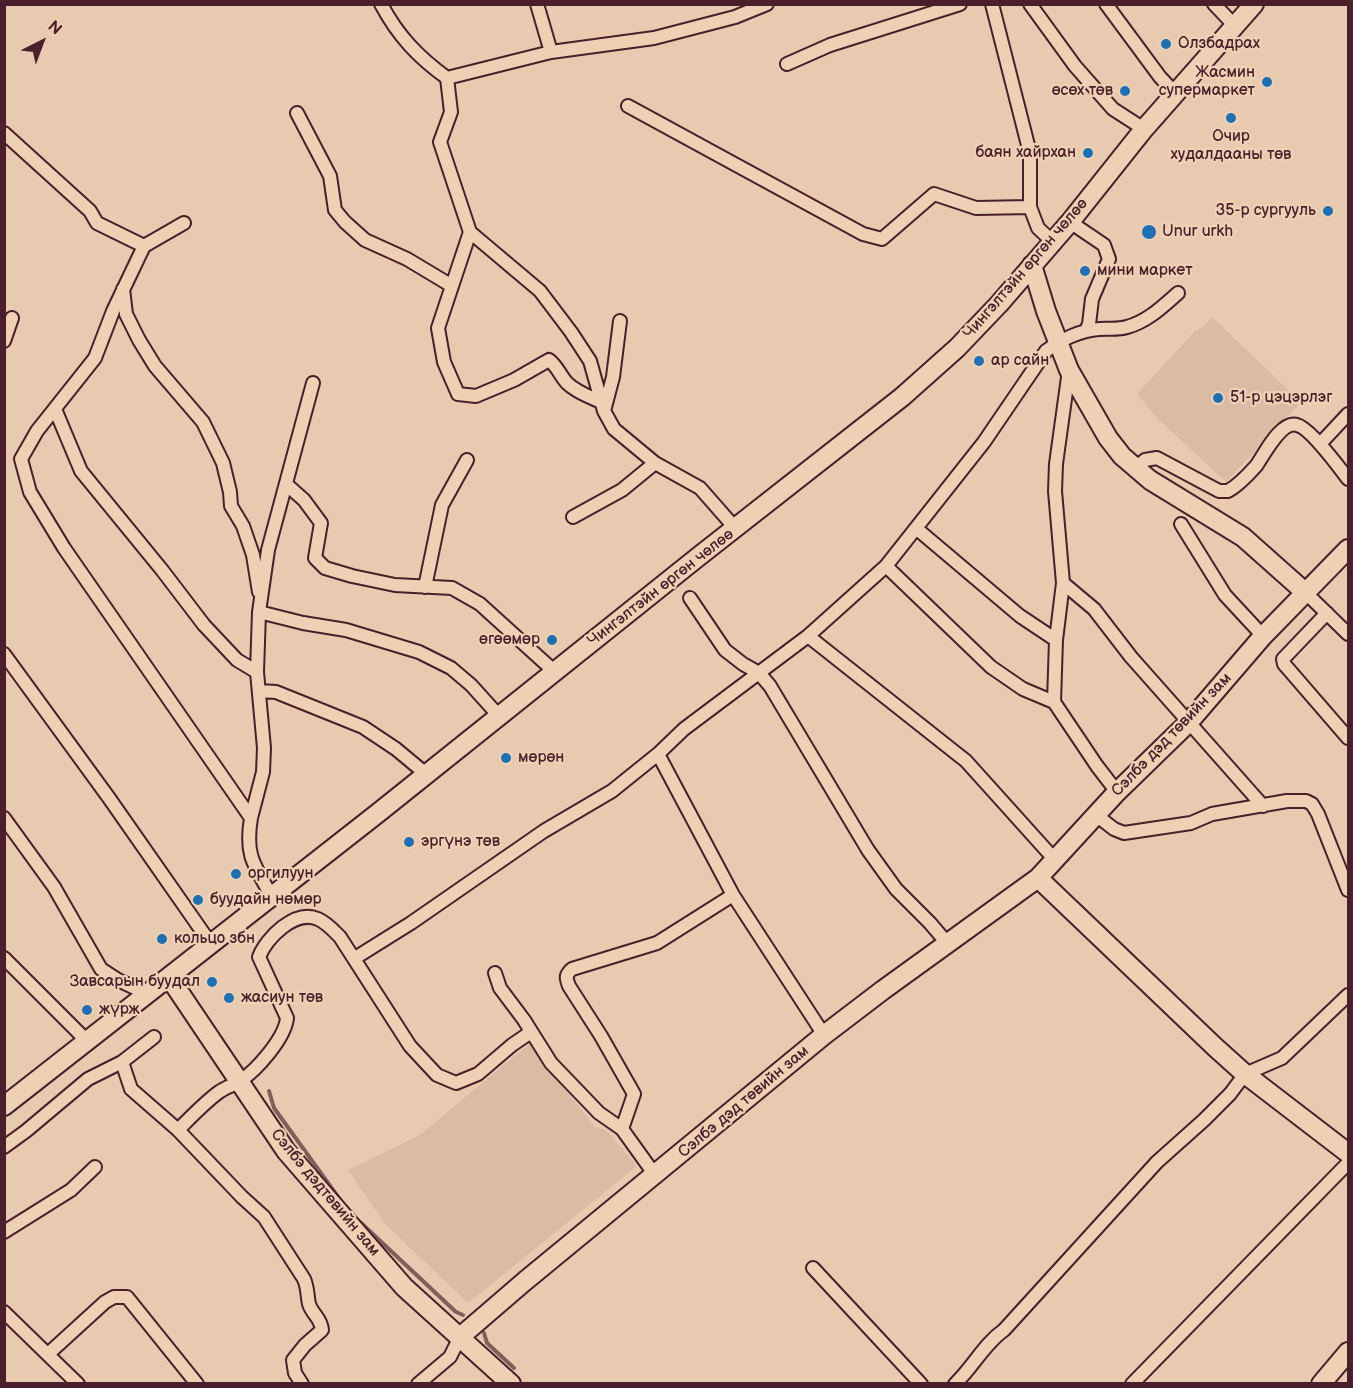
<!DOCTYPE html>
<html>
<head>
<meta charset="utf-8">
<style>
  body { margin:0 }
  #map { position:relative; width:1353px; height:1388px; overflow:hidden; background:#e7caaf; font-family:"Balsamiq Sans",sans-serif }
  canvas { display:block }
  .frame { position:absolute; inset:0; border:6px solid #4a1f2b; pointer-events:none }
  .north { position:absolute; left:12px; top:12px; width:60px; height:60px; -webkit-text-stroke:4px #eed1b4; paint-order:stroke; rotate:42deg; font-size:16px; font-weight:700; line-height:24px; text-align:center; color:#4a1f2b }
  .north::after { content:''; display:block; margin:auto; width:21px; height:27px; background:#4a1f2b; clip-path:polygon(50% 0,100% 100%,50% 72%,0 100%) }
</style>
</head>
<body>
<div id="map">
<canvas width="1353" height="1388"></canvas>
<div class="frame"></div>
<div class="north">N</div>
</div>
<script>
const ctx = document.querySelector('canvas').getContext('2d');
ctx.lineJoin = 'round';
function paint(path, color) { ctx.fillStyle = color; ctx.fill(path, 'evenodd'); }
function stroke(path, color, width, dash) { ctx.strokeStyle = color; ctx.lineWidth = width; ctx.lineCap = dash ? 'butt' : 'round'; ctx.setLineDash(dash || []); ctx.stroke(path); }
function write(font, color, halo, rows, align = 'center') {
  ctx.font = font + ' "Balsamiq Sans",sans-serif'; ctx.lineWidth = 4.5; ctx.setLineDash([]); ctx.textBaseline = 'middle'; ctx.strokeStyle = halo; ctx.fillStyle = color; for (const [text, x, y, turn = 0] of rows) {
    ctx.save(); ctx.translate(x, y); ctx.rotate((+turn || 0) * Math.PI / 180); ctx.textAlign = isNaN(turn) ? turn : align; if (halo) ctx.strokeText(text, 0, 0); ctx.fillText(text, 0, 0); ctx.restore();
  }
}
paint(new Path2D(`
  M1212,317L1301,402L1226,482L1158,419L1137,394L1195,331L1203,327Z
  M529,1044L595,1127L606,1130L637,1166L468,1303L385,1224L348,1170L420,1135Z`), '#dabba4');
stroke(new Path2D(`
  M269,1091L274,1108L341,1201
  M360,1222L456,1312L463,1315
  M484,1333L487,1343L514,1368`), '#835d5a', 4);
const street = new Path2D(`
  M381,4C398,36 418,57 447,78L451,112L440,142L470,232L540,291L571,332L590,361L604,411
  M537,4L551,52
  M992,4L1030,153V207L1038,228L1053,242
  M1030,4L1075,66L1113,109L1144,129
  M1106,4L1160,77L1177,95
  M1214,4L1235,26
  M787,64L830,45L960,4
  M447,78L551,52L654,38L735,17L767,4
  M628,106L863,234L882,239L934,194L976,208L1030,207
  M297,113L330,176L335,210L345,222L365,240L407,259L452,286
  M4,133L90,211L97,223L144,246
  M1070,222L1104,245L1109,259L1092,299L1089,324L1086,331
  M184,223L144,246L113,311L95,358L37,431L21,459L30,492L64,548L251,818C245,854 253,864 271,895
  M470,232L438,328L444,362L458,394L476,396L514,380L549,360C557,366 560,375 567,383C576,392 590,397 601,402
  M123,289L126,314L139,340L155,366L203,422L223,463L230,492L231,506L243,526L253,555L259,592
  M620,321L613,377L604,411L614,429L655,463L700,488L736,529
  M4,341L12,318
  M1069,370L1056,464L1055,491L1063,583L1056,640L1054,702L1097,766L1117,792
  M55,409L81,471L162,570L204,625L237,660L257,672
  M1320,444L1348,414
  M1135,469L1145,460L1157,458L1219,491H1228C1239,485 1248,475 1256,466C1264,455 1281,420 1297,425C1310,428 1339,467 1348,479
  M286,484L304,500L321,523L315,558L325,568L352,576L395,585L452,588L480,604L555,672
  M573,517L622,490L655,463
  M1181,524L1225,595L1263,636
  M917,529L1020,616L1056,640
  M886,566L991,667L1023,689L1054,702
  M1063,583L1094,609L1131,657L1263,806
  M425,587L442,505L467,460
  M1306,593L1348,634
  M690,598L725,650L743,664L759,673L770,686L868,850L896,889L930,923L947,943
  M259,612L303,623L346,630L419,652L451,668L471,685L499,716
  M1327,613L1283,659L1284,664L1348,738
  M808,636L966,761L1056,861
  M4,654L109,798L211,944
  M259,691L276,692L363,727L396,749L426,774
  M658,754L733,895L824,1035
  M1096,815L1114,829L1124,833L1191,823L1212,814L1287,801H1306L1312,804L1318,814L1348,890
  M4,818L54,887L101,969L118,980L148,994
  M251,818L263,772L264,748L257,672L259,612L268,550L313,383
  M4,958L87,1041
  M355,958L411,923L544,831L612,791L658,754L684,729L808,636L886,566L984,442L1046,351C1060,340 1081,330 1099,329C1108,328 1117,330 1127,327C1148,321 1162,307 1178,293
  M495,973L500,988L524,1020L551,1063L599,1113L622,1129L634,1094L601,1036L569,986C566,978 565,975 572,969L657,943L733,895
  M122,1062L131,1089L178,1130L242,1197L264,1217L304,1279C308,1288 307,1295 309,1304C312,1314 321,1318 322,1330L305,1345L293,1360L295,1373L302,1384
  M622,1129L655,1175
  M178,1130C191,1117 204,1103 219,1092C226,1087 234,1085 240,1081C257,1070 285,1038 287,1018L259,957C266,938 295,909 318,919C327,923 333,930 340,937L410,1046L437,1075L456,1083L478,1074L512,1045L531,1032
  M4,1147L26,1131L88,1079L122,1062L154,1037
  M4,1232L71,1190L95,1167
  M813,1268L921,1384
  M4,1312L78,1384
  M48,1354L105,1302L114,1297H127L197,1384
  M418,1384L450,1357L460,1337
  M955,1384C973,1367 984,1344 1004,1330L1157,1162L1204,1120L1230,1094L1245,1074L1282,1058L1348,995
  M1132,1384L1348,1163`);
const secondary = new Path2D(`
  M1032,265L1046,311L1069,370L1108,438L1122,456L1150,480L1243,537L1306,593
  M1038,878L1215,1047L1245,1074L1348,1153
  M169,977L286,1151L404,1287L511,1384
  M4,1106L378,813L698,557L902,397L957,348L999,304L1070,222L1144,129L1254,4
  M460,1337L525,1281L824,1035L883,990L1038,878L1117,792L1189,722L1263,636L1348,549
  M1321,1384L1348,1352`);
stroke(street, '#4a1f2b', 16);
stroke(secondary, '#4a1f2b', 22);
stroke(street, '#eed1b4', 12);
stroke(secondary, '#eed1b4', 18);
for (const [x, y, r, color] of [
  [1166,44,6,"#1f6fb2"],
  [1267,82,6,"#1f6fb2"],
  [1125,91,6,"#1f6fb2"],
  [1231,118,6,"#1f6fb2"],
  [1088,153,6,"#1f6fb2"],
  [1328,211,6,"#1f6fb2"],
  [1149,232,8,"#1f6fb2"],
  [1085,271,6,"#1f6fb2"],
  [979,361,6,"#1f6fb2"],
  [1218,398,6,"#1f6fb2"],
  [552,640,6,"#1f6fb2"],
  [506,758,6,"#1f6fb2"],
  [409,842,6,"#1f6fb2"],
  [236,874,6,"#1f6fb2"],
  [198,900,6,"#1f6fb2"],
  [162,939,6,"#1f6fb2"],
  [212,982,6,"#1f6fb2"],
  [229,998,6,"#1f6fb2"],
  [87,1010,6,"#1f6fb2"]
]) { const dot = new Path2D(); dot.arc(x, y, r, 0, 2 * Math.PI); ctx.fillStyle = color; ctx.fill(dot); stroke(dot, '#eed1b4', 2); }
write('16px', '#4a1f2b', '#eed1b4', [
  ["Олзбадрах",1178,44],
  ["Жасмин",1255,73,"right"],
  ["супермаркет",1255,91,"right"],
  ["өсөх төв",1113,91,"right"],
  ["Очир",1231,137,"center"],
  ["худалдааны төв",1231,155,"center"],
  ["баян хайрхан",1076,153,"right"],
  ["35-р сургууль",1316,211,"right"],
  ["Unur urkh",1162,232],
  ["мини маркет",1097,271],
  ["ар сайн",991,361],
  ["51-р цэцэрлэг",1230,398],
  ["өгөөмөр",540,640,"right"],
  ["мөрөн",518,758],
  ["эргүнэ төв",421,842],
  ["оргилуун",248,874],
  ["буудайн нөмөр",210,900],
  ["кольцо збн",174,939],
  ["Завсарын буудал",200,982,"right"],
  ["жасиун төв",241,998],
  ["жүрж",99,1010]
], 'left');
write('16px', '#4a1f2b', '#eed1b4', [
  ["Чингэлтэйн өргөн чөлөө",1026,269,-49],
  ["Чингэлтэйн өргөн чөлөө",661,588,-38],
  ["Сэлбэ дэд төвийн зам",1172,735,-46],
  ["Сэлбэ дэд төвийн зам",744,1102,-40],
  ["Сэлбэ дэдтөвийн зам",325,1193,50]
]);
</script>
</body>
</html>
